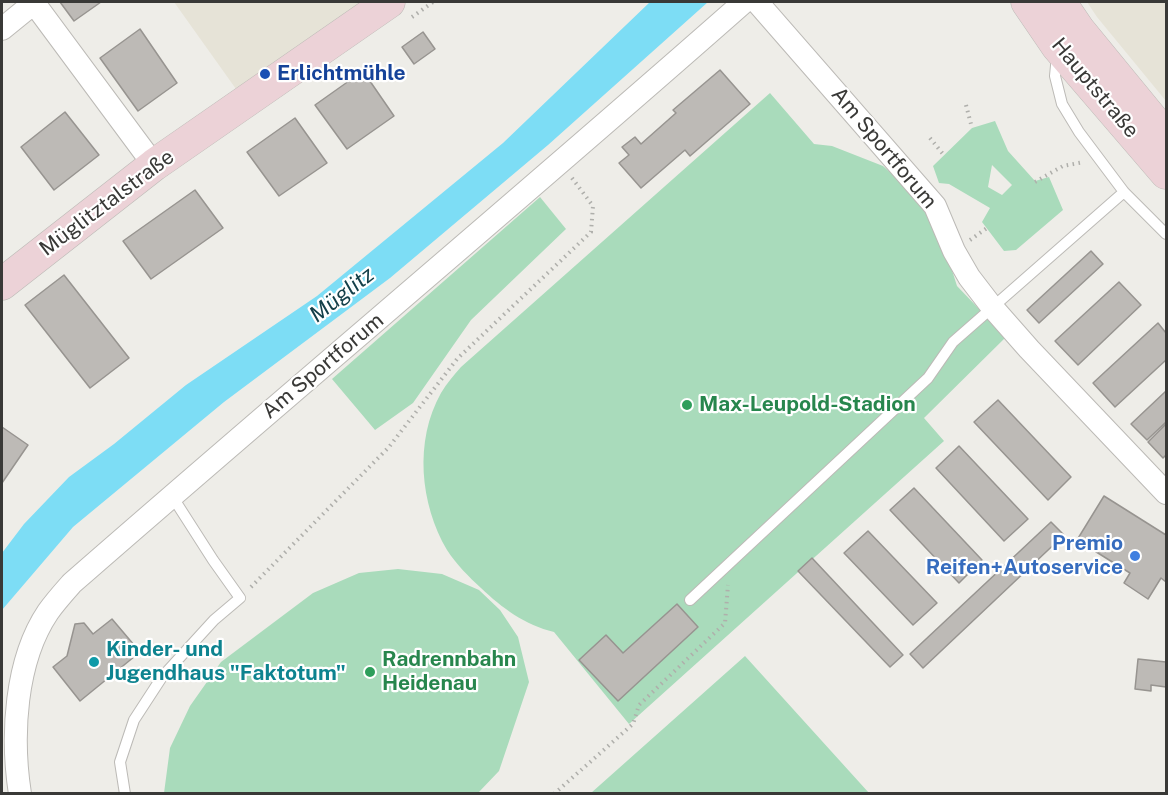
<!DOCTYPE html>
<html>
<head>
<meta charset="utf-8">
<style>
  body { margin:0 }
  #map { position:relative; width:1168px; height:795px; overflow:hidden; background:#eeede8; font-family:"Public Sans",sans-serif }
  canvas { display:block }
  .frame { position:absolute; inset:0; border:3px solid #393937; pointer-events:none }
</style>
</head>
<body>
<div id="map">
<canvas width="1168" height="795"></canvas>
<div class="frame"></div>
</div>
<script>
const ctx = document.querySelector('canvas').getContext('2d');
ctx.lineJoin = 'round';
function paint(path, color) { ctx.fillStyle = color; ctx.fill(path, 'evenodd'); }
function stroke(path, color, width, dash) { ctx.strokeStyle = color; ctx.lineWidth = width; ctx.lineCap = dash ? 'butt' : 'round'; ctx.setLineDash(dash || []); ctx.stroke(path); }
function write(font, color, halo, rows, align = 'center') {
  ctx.font = font + ' "Public Sans",sans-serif'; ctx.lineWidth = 4.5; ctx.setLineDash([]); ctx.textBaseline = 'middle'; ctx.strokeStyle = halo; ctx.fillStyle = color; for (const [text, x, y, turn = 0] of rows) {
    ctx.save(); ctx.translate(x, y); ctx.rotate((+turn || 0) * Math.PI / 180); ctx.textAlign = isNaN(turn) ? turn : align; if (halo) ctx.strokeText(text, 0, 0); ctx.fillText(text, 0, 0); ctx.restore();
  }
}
paint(new Path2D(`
  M174,2H365L236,89Z
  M1087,2H1166V101L1097,17Z`), '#e6e3d7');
paint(new Path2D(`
  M770,93L814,144L832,146L883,166L903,184L923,207L940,232L957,286L1006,337L924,418L944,441L629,724L554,632C525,625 502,608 481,588C469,577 456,564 447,550C420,504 414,441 441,393C447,383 454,375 461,367Z
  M995,121L1008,151L1035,181L1049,177L1063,210L1016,250L1004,251L982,222L990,208L949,184L939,183L933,166L972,128ZM992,165L1012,185L1002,195L988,187Z
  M540,197L566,229L471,320L413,403L375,430L332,379Z
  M398,569L442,574L479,590L500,610L518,637L529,682L499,771L478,793H164L170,748L190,706L221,662L313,593L359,573Z
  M745,656L869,793H591Z`), '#a9dbbb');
paint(new Path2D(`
  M650,2H708L548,145L390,278L224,402L73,527L2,610V553L24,524L69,477L114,444L186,385L317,296L503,143Z`), '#7dddf5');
const building = new Path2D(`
  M60,2H101L74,21Z
  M140,29L177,83L138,111L100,58Z
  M423,32L435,49L414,64L402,47Z
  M720,70L750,104L690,156L685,150L641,188L619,163L629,155L622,147L635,137L641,144L676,113L673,110Z
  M363,71L394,116L347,149L315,105Z
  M65,112L99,155L54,190L21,147Z
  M295,118L327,163L279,196L247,152Z
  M195,190L223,228L151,279L123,241Z
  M1091,251L1103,264L1039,323L1027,310Z
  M64,275L129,358L90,388L25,305Z
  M1119,282L1141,305L1078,365L1055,341Z
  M1158,323L1166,333V360L1115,407L1093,383Z
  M1166,391V422L1147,440L1131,424Z
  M998,400L1071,477L1048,500L974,422Z
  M1166,424V455L1163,458L1148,442Z
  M2,427L28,445L2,483Z
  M959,446L1028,519L1004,541L936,468Z
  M914,488L982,560L959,583L890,510Z
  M1104,496L1166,535V582L1161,578L1148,599L1124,583L1130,573L1077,540Z
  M1051,522L1064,535L923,668L910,654Z
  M868,531L937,603L913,625L844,553Z
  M812,558L903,655L890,667L798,571Z
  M677,604L698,627L618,701L579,660L606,635L623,653Z
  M112,619L140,652L80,701L53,667L67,656L75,624L84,623L93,634Z
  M1138,659L1166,662V687L1151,685V691L1135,689Z`);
paint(building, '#bdbab6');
stroke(building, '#979490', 1.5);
const service = new Path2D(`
  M1057,55L1055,76L1062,104L1079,132L1124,192L1166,234
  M690,600L928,378L953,342L1124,192
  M125,794L120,762L134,720L162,677L214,620L240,598L213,560L172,496`);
const minor = new Path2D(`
  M757,2L935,206L954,251L969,277L992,307L1029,349L1166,493
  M2,29L34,3L154,165
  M20,794C11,736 15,661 48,612C55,602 64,592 72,583C295,388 522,198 744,2`);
const secondary = new Path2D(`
  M1027,2L1057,46L1166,173
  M1060,2L1079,30L1166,136
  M2,284L154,165L389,2`);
stroke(service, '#bcbab6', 12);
stroke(minor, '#bcbab6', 24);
stroke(secondary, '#bcbab6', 33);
stroke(new Path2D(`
  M412,17L433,2
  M966,105L972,128
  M930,138L943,154
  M1035,182L1063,166L1084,162
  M970,240L987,228
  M251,587L389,447L457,359L591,232L593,206L572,178
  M554,794L633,724L639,705L725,623L728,585`), '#afafab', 4, [1.5, 4.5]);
stroke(service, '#fff', 10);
stroke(minor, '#fff', 22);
stroke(secondary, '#ecd2d7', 32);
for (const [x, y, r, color] of [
  [265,74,6,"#1a4fb4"],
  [687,405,6,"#2e9e5b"],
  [1135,556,6,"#3f7fe0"],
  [94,662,6,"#0f9aa8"],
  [370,672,6,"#2e9e5b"]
]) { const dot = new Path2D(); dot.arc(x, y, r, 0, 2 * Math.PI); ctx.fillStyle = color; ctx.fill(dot); stroke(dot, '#fff', 2); }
write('bold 21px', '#164399', '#fff', [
  ["Erlichtmühle",277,74]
], 'left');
write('21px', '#393937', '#fff', [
  ["Hauptstraße",1095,88,50],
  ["Am Sportforum",884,148,50],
  ["Müglitztalstraße",107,203,-37],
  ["Am Sportforum",323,366,-40]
]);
write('bold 21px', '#27864d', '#fff', [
  ["Max-Leupold-Stadion",699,405],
  ["Radrennbahn",382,660],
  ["Heidenau",382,684]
], 'left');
write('bold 21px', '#366cbe', '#fff', [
  ["Premio",1123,544],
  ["Reifen+Autoservice",1123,568]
], 'right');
write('bold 21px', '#0d838f', '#fff', [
  ["Kinder- und",106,650],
  ["Jugendhaus \"Faktotum\"",106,674]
], 'left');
write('italic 22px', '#14404a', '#fff', [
  ["Müglitz",342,295,-38]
]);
</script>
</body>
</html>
